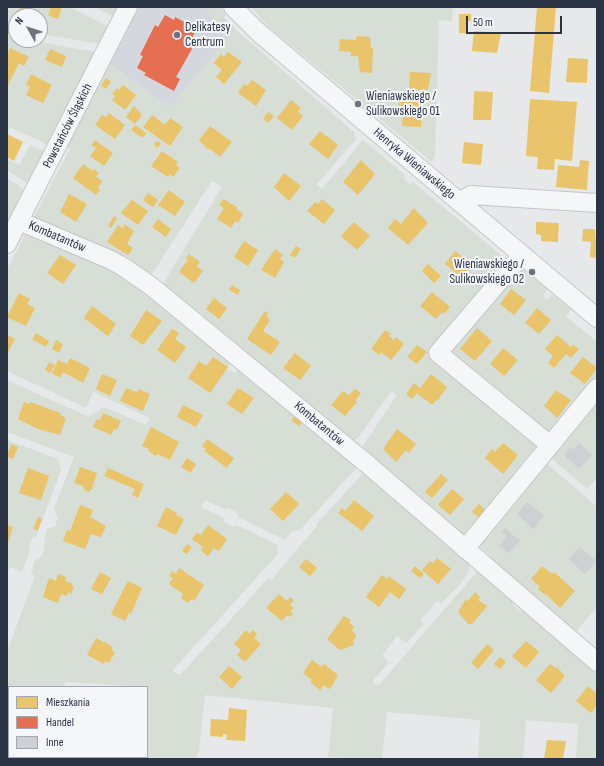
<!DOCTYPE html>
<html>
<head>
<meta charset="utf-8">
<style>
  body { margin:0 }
  #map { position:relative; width:604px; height:766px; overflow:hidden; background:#e6e8ea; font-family:"Sofia Sans Condensed",sans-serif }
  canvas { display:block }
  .frame { position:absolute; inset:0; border:8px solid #2b3445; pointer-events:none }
  .legend { position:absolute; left:8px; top:686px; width:140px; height:72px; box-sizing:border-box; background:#f4f6f9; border:1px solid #a4a8b1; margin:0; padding:5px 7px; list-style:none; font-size:12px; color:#2b3445 }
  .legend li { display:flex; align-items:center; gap:8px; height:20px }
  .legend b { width:20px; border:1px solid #a4a8b1 }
  .north { position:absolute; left:8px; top:8px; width:40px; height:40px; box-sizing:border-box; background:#f4f6f9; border:1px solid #a4a8b1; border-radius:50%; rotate:309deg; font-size:11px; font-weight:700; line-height:16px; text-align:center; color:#2b3445 }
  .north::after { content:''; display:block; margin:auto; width:14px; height:18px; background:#6c737f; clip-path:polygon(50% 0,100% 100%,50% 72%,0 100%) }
  .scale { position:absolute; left:466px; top:16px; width:96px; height:18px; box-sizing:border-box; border:2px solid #2b3445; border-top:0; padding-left:5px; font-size:12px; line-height:14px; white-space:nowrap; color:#2b3445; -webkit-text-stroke:3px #f4f6f9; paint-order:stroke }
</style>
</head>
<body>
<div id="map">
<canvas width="604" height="766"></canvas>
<div class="frame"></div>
<ul class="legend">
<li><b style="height:11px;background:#e9c46a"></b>Mieszkania</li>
<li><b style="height:11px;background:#e76f51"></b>Handel</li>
<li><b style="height:11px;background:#ced0d3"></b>Inne</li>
</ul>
<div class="north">N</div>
<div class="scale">50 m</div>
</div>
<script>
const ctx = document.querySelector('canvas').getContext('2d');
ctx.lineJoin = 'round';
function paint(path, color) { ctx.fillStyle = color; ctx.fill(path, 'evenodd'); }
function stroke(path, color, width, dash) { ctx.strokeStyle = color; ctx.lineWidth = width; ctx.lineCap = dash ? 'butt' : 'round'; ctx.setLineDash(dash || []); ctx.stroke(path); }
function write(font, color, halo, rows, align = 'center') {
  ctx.font = font + ' "Sofia Sans Condensed",sans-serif'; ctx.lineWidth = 4; ctx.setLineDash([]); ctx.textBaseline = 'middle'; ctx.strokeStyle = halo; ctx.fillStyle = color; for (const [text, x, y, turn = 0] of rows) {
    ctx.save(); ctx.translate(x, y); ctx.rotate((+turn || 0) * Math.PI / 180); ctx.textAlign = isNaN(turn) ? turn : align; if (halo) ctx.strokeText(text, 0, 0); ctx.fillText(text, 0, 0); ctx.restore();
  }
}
paint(new Path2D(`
  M137,7H217L221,15L235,29L170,108L109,64Z`), '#d4d7dd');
paint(new Path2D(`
  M7,7H70L109,27L101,44L41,34L40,16H16V25L7,24Z
  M99,7H119L114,17L98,9Z
  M206,7H220L226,15L217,26L212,24L210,14L206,10Z
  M251,7H453L452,21L439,20L435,155L432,162L269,27Z
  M235,29L355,133L354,135L357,138L316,185L322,189L363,140L405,175L404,179L410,184L413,182L507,260L429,352L522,429L541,447L467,540L361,449L397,395L391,391L358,438L347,443L269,371L239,352L241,347L233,341L228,342L204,323V316L195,309L193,313L161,287L222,187L212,181L152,274L148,275L40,223L34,217L70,149L67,146L109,64L170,108Z
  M7,36L16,38V40H28L96,52L48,145L10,127L7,131Z
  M30,145L44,151L27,183L7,170V159L19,165Z
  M7,178L18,185L23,191L7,223Z
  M27,231L92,260L95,265L105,263L122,270L229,358L230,364L227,369L235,373L237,369L243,366L357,467L300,530L291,532L285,540L238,517L236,512L228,508L224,509L205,500L201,507L224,518V522L232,527L237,525L277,545L278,554L172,671L180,675L242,607L243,608L245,604L268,578L271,580L317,526L316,525L362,474H371L385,486L384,492L393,500H401L471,560C471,577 452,592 441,604L437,601L420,621L424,624L406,643L397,636L382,656L389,662L372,682L378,686L481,567L515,597L512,604L520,611L527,609L534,616L533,620L539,625L544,624L597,669V759H576L578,724L526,720L523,759H478L480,720L387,712L382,759L328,757L333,708L205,695L199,752L195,759H120V757H147V687L66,682L63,687H9V691H7V652L35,576L31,574L35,560L42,556C46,546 43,540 47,529L55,526L58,518L54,509L74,457L7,432V380L89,417L103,407L146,425L150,418L93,392L86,408L7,371V269Z
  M521,267L547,289L543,297L548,300L552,295L555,296L571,310L566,316L597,342V383L554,435L535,426V420L528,414L522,415L453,358L451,351Z
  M597,393V478L587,489L552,459L550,451Z
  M7,440L58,459L61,470L36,537L32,539L29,546L30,550L22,572L10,567L7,575Z
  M543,460L597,507V607L574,634L488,562L492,557L474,542Z`), '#d6ded6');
paint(new Path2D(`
  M20,7H29L28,13L19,11Z
  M51,7H62L58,19L48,15Z
  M537,7H556L549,93L530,91Z
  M459,14H471V21H468L467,33H459Z
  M7,25L14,26L13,35L7,34Z
  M474,31L501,33L497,53L472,51Z
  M357,36L370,37L371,48H373L372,73L360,72L358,56H351V52L339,51L340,39L356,40Z
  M10,48L29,57L24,66L19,63L8,85L7,54Z
  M50,49L66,56L62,67L45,60Z
  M228,52L242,62L224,84L216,77L222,70L214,63L221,54L224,57Z
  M568,58L588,59L587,83L566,82Z
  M410,72L431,73L428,90L409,89Z
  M31,74L52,85L43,103L26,95L30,87L26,85Z
  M106,78L111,82L106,89L101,86Z
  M252,80L266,90L256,106L238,93L244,84L247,86Z
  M123,85L136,95L125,110L112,100L115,96L112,94L117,88L119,90Z
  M474,91L493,92L491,120H473Z
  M530,99L577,102L572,161L555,159L554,170L537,169L538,157L526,156Z
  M291,100L301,108L298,112L303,116L292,130L277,118Z
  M399,100L422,101L421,127L402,126L403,112H398Z
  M134,106L142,115L135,124L126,117Z
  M268,112L274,116L268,123L263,119Z
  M109,113L125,125L115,139L95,125L102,115L106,117Z
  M152,115L165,125L170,118L183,127L170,146L143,127Z
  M135,125L146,133L143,138L131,130Z
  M210,126L232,142L220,157L209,148L208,150L199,140Z
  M320,131L338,145L328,159L309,144Z
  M7,134L23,142L14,161L7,157Z
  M95,140L113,153L104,166L90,156L96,148L91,145Z
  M156,141L161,143L158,148L154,145Z
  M464,142L483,144L481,165L462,163Z
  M162,151L178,162L176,165L180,168L173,177L170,174L168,177L151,166Z
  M361,160L375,174L358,195L343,182Z
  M580,160L589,161L587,190L556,187L558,165L579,167Z
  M83,164L92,171L94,169L99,173L96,177L102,181L98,188L100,190L96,195L73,178Z
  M284,173L301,186L289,201L274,187Z
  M169,190L185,202L175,216L158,205Z
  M148,193L158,200L153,207L143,200Z
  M69,194L87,204L76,222L60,212Z
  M223,199L237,207L236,209L243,214L238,223L235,221L231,228L217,219L224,208L219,205Z
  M322,199L335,210L324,224L307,211L315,202L318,204Z
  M132,200L148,211L138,225L121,213Z
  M414,208L428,223L408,245L388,228L395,219L401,224Z
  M114,216L117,218L111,228L108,226Z
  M158,219L171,229L166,237L152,227Z
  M354,222L370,236L357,250L341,236Z
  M536,222L559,223L558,242L541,241V235L536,234Z
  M124,224L134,231L127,244L133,248L128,255L107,242L118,225L124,229Z
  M583,229H595L597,258L590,257L591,242L582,241Z
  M244,241L258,250L248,266L234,257Z
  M296,246L301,249L295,258L290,255Z
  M275,249L283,255L280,259L284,262L275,278L261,270Z
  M455,251L472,264L462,277L445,264Z
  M189,254L200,262L197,266L203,271L194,283L179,272L188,260L186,258Z
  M60,255L76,265L63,284L47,273Z
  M428,264L441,276L434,283L422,271Z
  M232,285L240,290L238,295L229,290Z
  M511,289L526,300L514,315L500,304Z
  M432,292L450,307L444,314L442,312L436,319L420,306Z
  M19,293L30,299L27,304L35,308L26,326L7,317Z
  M214,298L227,308L219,319L206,309Z
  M92,306L116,324L108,336L84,318Z
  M537,308L551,320L539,334L525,323Z
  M146,310L162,321L143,345L130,336Z
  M265,311L268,313L266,316L270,320L263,331L280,342L271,355L247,339Z
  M477,328L492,341L475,361L460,349Z
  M172,329L179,333L175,339L186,347L175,363L157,350Z
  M385,330L391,334L389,336L394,340L396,337L404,344L391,360L381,352L379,355L371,349Z
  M36,333L49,341L46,347L32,339Z
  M7,335L15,339L7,354Z
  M557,335L571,347L573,345L579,349L571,358L566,354L554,368L548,363L553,356L545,349Z
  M56,340L63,344L59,353L52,349Z
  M417,345L427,352L417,364L407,357Z
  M503,348L518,360L504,376L490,364Z
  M295,353L311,366L300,380L283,368Z
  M213,357L228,367L210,393L188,378L199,361L206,366Z
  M583,357L597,368L585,384L570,373Z
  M70,358L90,368L83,383L63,372L60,378L52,373L58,360L67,364Z
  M49,362L55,365L50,373L45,370Z
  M102,374L117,380L110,396L96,389Z
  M431,374L447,387L437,401L436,400L432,405L417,393L412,399L406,394L414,383L420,388Z
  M126,388L137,392L139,389L150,394L143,411L120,401Z
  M238,388L254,398L242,414L227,404Z
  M355,389L361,393L356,400L357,402L345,416L331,405L343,391L349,395Z
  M556,390L571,400L557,418L544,406Z
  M24,402L30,404L31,402L46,408L61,413L60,415L66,418L60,435L38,429L18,419Z
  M183,405L203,415L196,427L177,417Z
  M103,413L121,421L117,430L114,429L111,435L93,427L97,419L100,420Z
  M295,416L303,422L299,426L291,420Z
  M151,427L179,442L170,460L157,454L156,456L148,451L149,449L142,446Z
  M397,429L416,444L409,453L406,450L396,462L383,449Z
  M207,439L234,458L227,468L204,451L206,449L202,446Z
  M503,443L518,455L503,474L485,458L492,449L495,452Z
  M11,444L18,447L13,459L7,457Z
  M187,458L196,464L191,473L181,467Z
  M80,467L97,473L92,489L89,492L85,491L83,486L74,483Z
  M28,468L49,476L41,500L19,493Z
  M108,468L144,484L138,498L132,495L135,489L104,476Z
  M441,474L448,480L432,498L425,492Z
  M452,489L464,499L450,515L438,505Z
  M286,492L299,504L283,521L270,509Z
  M354,500L374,516L362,531L338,513L342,508L345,511Z
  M479,504L487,511L481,519L472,512Z
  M80,505L93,510L90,517L106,526L101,537L91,534L85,549L63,541L67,530L70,531Z
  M166,507L177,513L176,515L184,519L176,535L157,526Z
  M38,517L42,519L38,530L33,529Z
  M7,525L13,527L7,546Z
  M208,525L227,539L219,551L214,548L208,556L201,551L203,547L192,539L197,532L201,535Z
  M187,544L192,547L187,554L182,551Z
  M437,558L451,569L438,584L422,570L430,561L433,563Z
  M306,559L317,568L310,576L299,567Z
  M415,566L424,574L420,578L411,571Z
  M542,566L552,574L554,572L575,591L560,608L546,594L545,595L538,589L540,587L531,579Z
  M179,568L204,585L194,601L191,599L188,603L181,598L183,594L169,584L173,578L169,576L172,571L176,574Z
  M100,572L111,578L102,594L91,589Z
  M58,574L66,577L65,581L72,583L71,585L74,587L71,594L68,592L67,596L61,594L58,603L43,597L49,578L56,581Z
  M382,575L387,579L389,576L406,589L399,599L390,592L379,607L366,597Z
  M128,581L142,588L131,614L129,613L125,621L111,614Z
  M475,592L480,597L478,600L487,606L472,624H468L458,612L466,599L468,601Z
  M279,594L287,601L290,597L294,600L290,605L294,608L290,612L293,614L290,617L287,615L282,621L266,608Z
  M344,616L351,620L349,623L354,627L352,631L355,633L356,637L353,640L354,645L340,650L327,639Z
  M246,630L250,634L253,630L257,634L254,638L261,644L245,662L237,655L241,650L234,644Z
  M96,638L113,647L111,650L115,652L109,663L105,661L104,664L87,655Z
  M526,641L539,652L526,668L512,656Z
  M487,644L494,650L478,669L471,663Z
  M500,657L506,662L500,669L494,664Z
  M312,660L322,667L324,664L338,675L332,686L329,689L324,685L320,690L310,682L312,680L303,673Z
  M550,664L556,668L557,667L565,676L551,693L536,680Z
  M229,666L242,677L232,689L219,677Z
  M588,686L597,694V705L591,713L576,701Z
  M229,708L247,710L245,741L226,740L227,735L223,734V737L210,736L211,719L228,720Z
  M547,740L566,741L563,759H544Z`), '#e9c46a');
paint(new Path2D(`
  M165,15L174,20L175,17L197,29L189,43L192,49L176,77L180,79L174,91L144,75L146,73L137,68L143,56L140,55L155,25L158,27Z`), '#e76f51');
paint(new Path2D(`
  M579,443L592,455L579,469L564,455L571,447L574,449Z
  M527,502L544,516L533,529L517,514Z
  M505,528L520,541L508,553L499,546L507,536L502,532Z
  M579,547L596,561L585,574L569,559Z
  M7,750H9V757H76L75,759H7Z`), '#ced0d3');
const minor = new Path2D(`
  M233,7L257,31L597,318
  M459,202L471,195L597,203
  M19,221L111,260L125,268L151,286L366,463L597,662
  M7,244L128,7
  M522,255L438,353L550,445
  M465,549L597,388`);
stroke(minor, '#c4c6c8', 20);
stroke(minor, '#f5f6f7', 18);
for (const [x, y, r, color] of [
  [177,35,4,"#6c737f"],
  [358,104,4,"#6c737f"],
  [532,272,4,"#6c737f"]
]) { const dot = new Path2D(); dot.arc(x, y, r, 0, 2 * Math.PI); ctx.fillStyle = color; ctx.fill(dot); stroke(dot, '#f4f6f9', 1.5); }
write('13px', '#2b3445', '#f4f6f9', [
  ["Delikatesy",185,28],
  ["Centrum",185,43],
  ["Wieniawskiego /",366,97],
  ["Sulikowskiego 01",366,112],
  ["Wieniawskiego /",524,265,"right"],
  ["Sulikowskiego 02",524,280,"right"]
], 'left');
write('13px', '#2b3445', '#f4f6f9', [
  ["Powstańców Śląskich",68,126,-63],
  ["Henryka Wieniawskiego",414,164,40],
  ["Kombatantów",57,237,23],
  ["Kombatantów",319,424,40]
]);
</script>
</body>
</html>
